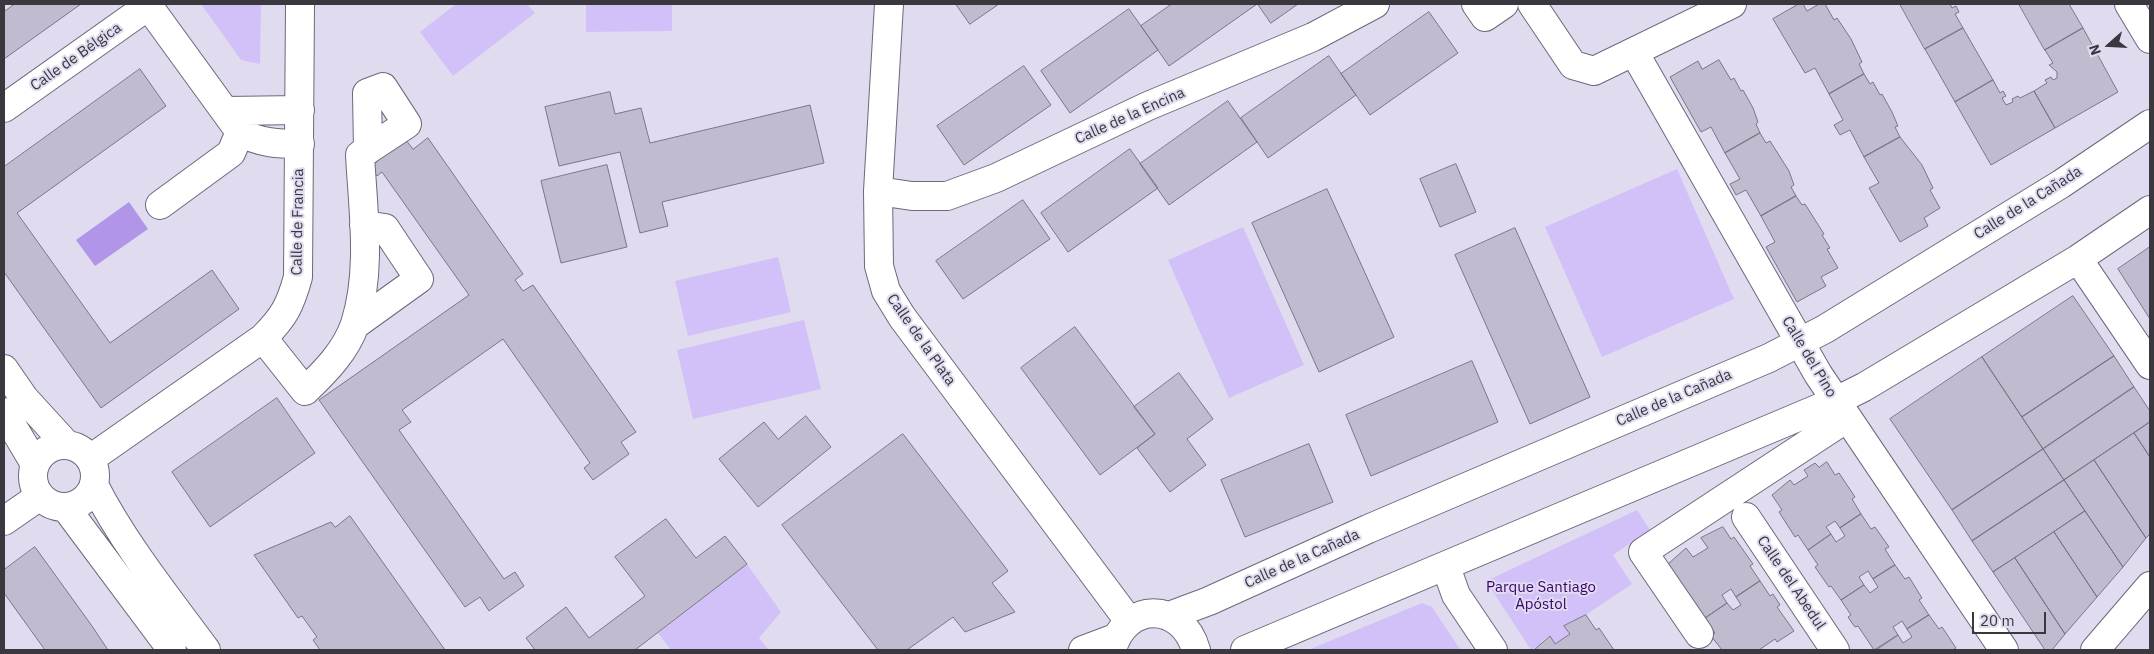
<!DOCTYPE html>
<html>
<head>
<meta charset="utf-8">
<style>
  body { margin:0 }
  #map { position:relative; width:2154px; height:654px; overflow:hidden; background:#e1dbf0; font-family:"IBM Plex Sans",sans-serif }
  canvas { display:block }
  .frame { position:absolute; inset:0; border:5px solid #3a373f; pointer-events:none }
  .north { position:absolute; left:2084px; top:20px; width:50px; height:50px; -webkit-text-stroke:4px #e1dbf0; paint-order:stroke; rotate:251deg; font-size:14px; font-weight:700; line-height:20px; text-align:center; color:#3a373f }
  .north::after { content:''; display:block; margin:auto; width:18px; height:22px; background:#3a373f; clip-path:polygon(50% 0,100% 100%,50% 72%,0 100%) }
  .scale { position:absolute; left:1972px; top:612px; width:74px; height:22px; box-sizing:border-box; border:2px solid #3a373f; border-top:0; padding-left:6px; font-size:15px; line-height:18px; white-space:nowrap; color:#3a373f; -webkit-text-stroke:4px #e1dbf0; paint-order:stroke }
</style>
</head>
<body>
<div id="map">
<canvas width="2154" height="654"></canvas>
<div class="frame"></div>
<div class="north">N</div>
<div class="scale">20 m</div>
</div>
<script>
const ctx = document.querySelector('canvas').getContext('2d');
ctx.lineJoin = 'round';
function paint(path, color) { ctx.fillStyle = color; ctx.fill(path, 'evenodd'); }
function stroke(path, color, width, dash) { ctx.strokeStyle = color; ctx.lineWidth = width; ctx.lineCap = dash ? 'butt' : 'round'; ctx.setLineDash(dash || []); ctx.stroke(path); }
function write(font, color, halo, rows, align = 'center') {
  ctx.font = font + ' "IBM Plex Sans",sans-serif'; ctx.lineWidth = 4; ctx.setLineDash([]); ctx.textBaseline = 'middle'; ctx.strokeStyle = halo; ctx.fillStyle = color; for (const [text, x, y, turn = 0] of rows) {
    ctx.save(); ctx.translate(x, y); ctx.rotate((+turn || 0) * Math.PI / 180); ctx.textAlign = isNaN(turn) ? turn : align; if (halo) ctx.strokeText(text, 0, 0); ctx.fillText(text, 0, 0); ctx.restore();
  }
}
paint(new Path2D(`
  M201,4H261L260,64L241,60Z
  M456,4H527L535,13L453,76L420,32Z
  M586,4H672V31L586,32Z
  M1677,169L1734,299L1602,357L1545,227Z
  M1243,227L1304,365L1229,398L1168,260Z
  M778,257L791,312L688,336L675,281Z
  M804,320L821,389L693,419L677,350Z
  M1637,510L1650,530L1613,555L1632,584L1575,622L1573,620L1565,626L1570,634L1555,644L1549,636L1541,642L1542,644L1531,650L1486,581Z
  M747,564L781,612L759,638L769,650H671L658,633Z
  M1422,603L1432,607L1460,649L1308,650Z`), '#d2c1f9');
paint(new Path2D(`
  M129,202L148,229L95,266L76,240Z`), '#b095e9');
const building = new Path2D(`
  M15,4H81L4,59V12Z
  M956,4H999L970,24Z
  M1172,4H1257L1169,66L1141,26Z
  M1258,4H1298L1271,23Z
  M1799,4H1803L1807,11L1819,4H1825L1834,20L1837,18L1851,39L1862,62L1859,64L1864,74L1829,94L1815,68L1805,73L1773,19Z
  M1900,4H1950L1952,8L1956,6L1959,12L1955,14L1963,28L1925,49Z
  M2019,4H2069L2083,28L2045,50Z
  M1129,9L1158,50L1070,113L1041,71Z
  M1429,12L1458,53L1370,115L1341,74Z
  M1963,28L1993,80L1955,102L1925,49Z
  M2083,28L2118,92L2055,128L2034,91L2047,83L2045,80L2051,77L2053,80L2057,78V72L2049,65L2053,63L2045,50Z
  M1329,56L1356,95L1268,158L1241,118Z
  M1719,60L1731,80L1734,78L1741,91L1743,90L1753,108L1758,122L1756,124L1760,133L1725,153L1711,127L1701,132L1670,77L1698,61L1702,69Z
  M1024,66L1051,105L964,165L937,126Z
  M140,69L166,106L17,213L110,343L212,270L239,309L101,408L4,272V167Z
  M1864,74L1870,84L1873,82L1880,95L1882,94L1892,112L1898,126L1895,127L1900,137L1864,157L1850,130L1840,135L1834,125L1843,120L1829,94Z
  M1993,80L2000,93L2003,91L2006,96L2002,98L2006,105L2013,102L2012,99L2018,96L2020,98L2034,91L2055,128L1991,165L1955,102Z
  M610,92L615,114L641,108L650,143L810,105L824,163L662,202L668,226L640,233L620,152L559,166L545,107Z
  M1228,101L1257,142L1169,205L1140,164Z
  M1760,133L1766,143L1770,141L1789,171L1794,185L1791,187L1796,196L1761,216L1746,190L1736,195L1730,184L1740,179L1725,153Z
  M1900,137L1922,165L1933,188L1930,190L1940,208L1924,218L1928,226L1900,242L1869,188L1879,183L1864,157Z
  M428,138L523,274L515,280L523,291L533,285L636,432L621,442L629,454L593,480L584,468L590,463L503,339L402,410L411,422L399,430L504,579L515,572L524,586L489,611L480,597L465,607L319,400L469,295L382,172L377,176L369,164L405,139L413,149Z
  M1130,149L1158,188L1068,252L1041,213Z
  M1456,164L1476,212L1440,227L1420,179Z
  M607,165L627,247L561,263L541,181Z
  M1327,189L1394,337L1319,372L1252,223Z
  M1796,196L1802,205L1805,204L1824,234L1822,235L1830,248L1827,249L1838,268L1821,277L1826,286L1797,302L1766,247L1775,242L1761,216Z
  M1023,200L1050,239L963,299L936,261Z
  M1515,228L1590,397L1530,424L1455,255Z
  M2150,247V319L2118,269Z
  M2073,296L2114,356L2022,417L1982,357Z
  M1075,327L1155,434L1100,475L1021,368Z
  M2114,356L2134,387L2043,449L2022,417Z
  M1982,357L2043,449L1952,510L1890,419Z
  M1472,361L1498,422L1371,476L1346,415Z
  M1179,373L1213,419L1187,439L1206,465L1170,492L1137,448L1155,434L1134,407Z
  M2134,387L2150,411V422L2064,480L2043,449Z
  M277,398L315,453L210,527L172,472Z
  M806,416L831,447L758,507L719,459L764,422L778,439Z
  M2150,422V457L2134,433Z
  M2134,433L2150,457V534L2146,538L2094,460Z
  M903,434L1008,571L992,583L1015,612L965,632L953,617L907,650H878L782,525Z
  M1309,444L1333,502L1245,537L1221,480Z
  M2043,449L2064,480L1972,541L1952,510Z
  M2094,460L2146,538L2123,567L2064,480Z
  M1827,462L1835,475L1839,473L1855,497L1852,499L1861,514L1840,528L1835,521L1826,527L1831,534L1808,550L1798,535L1795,537L1779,512L1782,510L1772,495L1790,480L1794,485L1808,476L1804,470L1815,463L1819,467Z
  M2064,480L2085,511L1993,572L1972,541Z
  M2085,511L2123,567L2097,597L2054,532Z
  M1861,514L1871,529L1875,527L1889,547L1885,549L1895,565L1873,579L1868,571L1859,577L1864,585L1841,600L1831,586L1829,587L1815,567L1818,565L1808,550L1831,534L1836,542L1845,536L1840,528Z
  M350,516L445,650H320L313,640L317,637L302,616L298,618L254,555L331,522L335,527Z
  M666,519L696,558L725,536L747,564L635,650H535L526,638L566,607L589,638L645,596L615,557Z
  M1723,527L1731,539L1734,537L1753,564L1750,566L1760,581L1736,597L1731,589L1722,595L1727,603L1705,618L1673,578L1676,576L1668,564L1686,548L1693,557L1708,548L1701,538Z
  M2054,532L2097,597L2065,634L2015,558Z
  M35,547L92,626L108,650H45L4,593V570Z
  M2015,558L2065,634L2052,650H2045L1993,572Z
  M1895,565L1905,579L1909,577L1922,598L1919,600L1929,615L1907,629L1902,621L1893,627L1898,635L1874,650L1858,626L1855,627L1852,623L1848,617L1851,615L1841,600L1864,585L1870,593L1878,587L1873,579Z
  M1760,581L1770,596L1773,594L1780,605L1777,607L1794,631L1777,642L1775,639L1759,650H1722L1711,636L1715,633L1705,618L1727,603L1733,610L1741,605L1736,597Z
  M1586,615L1596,630L1599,628L1614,650H1534L1550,636L1555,644L1570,634L1564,626Z
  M1929,615L1939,629L1942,627L1956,648L1953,650H1876L1898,635L1903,643L1912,637L1907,629Z`);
paint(building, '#c0bbcf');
stroke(building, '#7b7588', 1);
const minor = new Path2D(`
  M147,4L240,132C259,143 279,144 300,144
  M889,4L878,191L879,266L886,291L902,317L1129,621
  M1476,4L1485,17L1504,4
  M1532,4L1573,65L1594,71L1732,4
  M2129,4L2150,39
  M1634,52L1818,374L2004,650
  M4,108L148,6
  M226,111L300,110
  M878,191L912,196H947L996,178L1148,106L1313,37L1375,4
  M160,205L231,153L240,132L244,115
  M2078,259L2150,365
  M355,325L419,279L385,228L364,225
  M263,338L305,391C325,372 346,351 355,324C372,270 363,211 360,155L407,124L383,87L367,93L368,150
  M4,369L24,398L66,444
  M4,412L35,464
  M33 476a31 31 0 1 1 62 0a31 31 0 1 1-62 0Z
  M90,459L263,338C284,317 290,306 298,277L300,4
  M94,485C124,544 167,597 206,650
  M66,508L172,650
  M1746,517L1835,650
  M4,521L40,496
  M1446,567L1456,595L1493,650
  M1169,616L1209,601L1368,529L1769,358L1825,329L2061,184L2150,124
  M1699,634L1643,552L1847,418
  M1083,650L1115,638
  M1112,650C1125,601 1182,601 1196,650
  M1245,650L1836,401L1864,387L2078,259L2150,210
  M2095,650L2150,586`);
stroke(minor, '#6d687a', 30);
stroke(minor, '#fff', 28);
write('15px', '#3a373f', '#e1dbf0', [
  ["Calle de Bélgica",76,57,-35],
  ["Calle de la Encina",1130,116,-24],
  ["Calle de la Cañada",2028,203,-32],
  ["Calle de Francia",298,222,-89],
  ["Calle de la Plata",921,340,55],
  ["Calle del Pino",1809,357,59],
  ["Calle de la Cañada",1674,398,-23],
  ["Calle de la Cañada",1302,559,-24],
  ["Calle del Abedul",1791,583,56]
]);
write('15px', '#38036b', '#e1dbf0', [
  ["Parque Santiago",1541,588],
  ["Apóstol",1541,605]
]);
</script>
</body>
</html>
